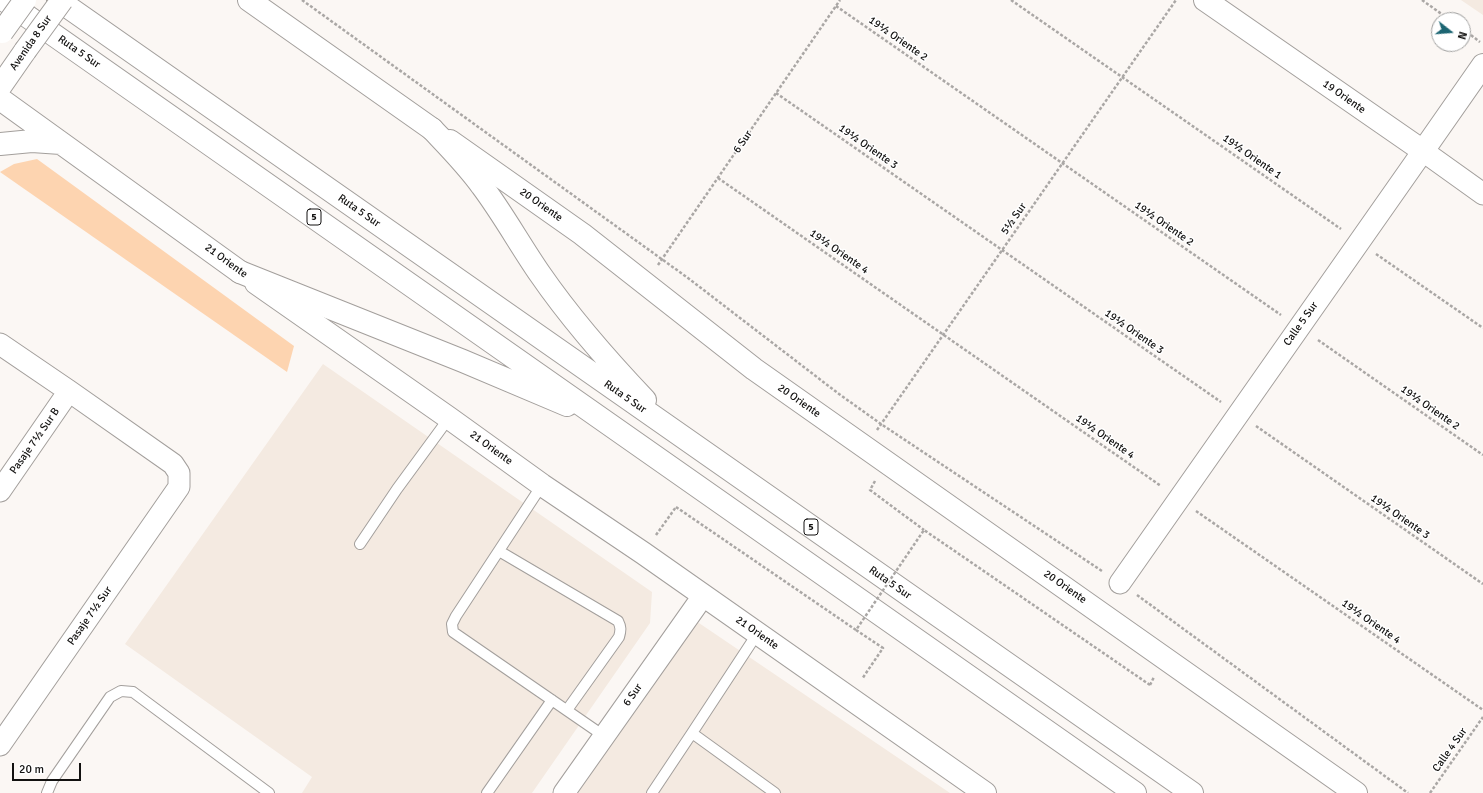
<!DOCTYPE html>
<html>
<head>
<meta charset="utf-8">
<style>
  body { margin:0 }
  #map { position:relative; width:1483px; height:793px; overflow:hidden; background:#fbf7f4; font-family:Signika,sans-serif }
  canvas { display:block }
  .north { position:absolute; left:1431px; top:12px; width:40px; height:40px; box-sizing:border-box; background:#fff; border:1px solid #a0a09f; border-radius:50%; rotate:107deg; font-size:11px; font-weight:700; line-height:16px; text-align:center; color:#121110 }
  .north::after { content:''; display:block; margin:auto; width:14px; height:18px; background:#1c6572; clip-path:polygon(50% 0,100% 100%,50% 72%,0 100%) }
  .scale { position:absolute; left:12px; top:763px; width:69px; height:18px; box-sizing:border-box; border:2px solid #121110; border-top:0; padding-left:5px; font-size:12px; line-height:14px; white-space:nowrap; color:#121110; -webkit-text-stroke:3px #fff; paint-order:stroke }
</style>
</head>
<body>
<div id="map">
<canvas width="1483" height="793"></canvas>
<div class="north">N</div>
<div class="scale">20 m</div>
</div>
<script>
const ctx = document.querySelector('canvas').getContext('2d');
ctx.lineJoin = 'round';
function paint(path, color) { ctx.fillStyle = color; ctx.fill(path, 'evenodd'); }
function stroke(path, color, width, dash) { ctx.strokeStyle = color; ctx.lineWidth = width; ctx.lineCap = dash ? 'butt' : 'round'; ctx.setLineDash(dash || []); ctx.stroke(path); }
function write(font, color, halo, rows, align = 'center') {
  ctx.font = font + ' Signika,sans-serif'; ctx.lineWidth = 3; ctx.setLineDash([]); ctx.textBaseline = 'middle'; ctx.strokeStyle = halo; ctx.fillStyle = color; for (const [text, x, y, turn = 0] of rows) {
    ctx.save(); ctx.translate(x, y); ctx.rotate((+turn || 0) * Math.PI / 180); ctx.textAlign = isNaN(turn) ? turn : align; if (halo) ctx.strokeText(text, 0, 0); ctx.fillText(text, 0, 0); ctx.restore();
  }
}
paint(new Path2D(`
  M1461,0H1483V15Z
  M323,364L652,592L650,623L532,793H302L312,777L125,644Z
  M696,621L950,793H577Z`), '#f4eae1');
paint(new Path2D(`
  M37,159L294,346L287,372L0,172L14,164Z`), '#fdd4b0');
const lane = new Path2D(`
  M542,485L456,616L452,624L453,632L604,736
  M360,544L397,489L449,418
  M499,551L618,621C621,627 621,630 619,637L567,710
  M757,634L692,733L775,793
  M47,793L52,781L110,697L121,691L133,692L269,793
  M487,793L552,700
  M652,793L692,733`);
const street = new Path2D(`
  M0,344L69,391L173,464L179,473V487L0,745
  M0,491L69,391
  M1120,583L1423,151L1483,194
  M564,793L703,596`);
const secondary = new Path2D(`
  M1205,0L1423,151L1483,65
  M450,141L582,234L754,369L1356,793
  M256,283L449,418L542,485L643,553L985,793`);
const primary = new Path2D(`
  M249,0L432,129
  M0,87L25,51
  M0,99L240,272
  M0,144L32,141L61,143`);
const highway = new Path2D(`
  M4,0L1135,793
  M58,0L1192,793
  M432,129C449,147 467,165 482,186C503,214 520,245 540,274C571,319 607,360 645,400
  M240,272L463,361L567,405`);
stroke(lane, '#a39f9c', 12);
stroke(street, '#a39f9c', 23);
stroke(secondary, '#a39f9c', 24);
stroke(primary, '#a39f9c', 24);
stroke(highway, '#a39f9c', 24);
stroke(new Path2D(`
  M302,0L688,278L839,394L881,424L1102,571
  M1011,0L1341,229
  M1422,0L1450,20
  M836,6L1281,315
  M1463,29L1480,42
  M776,93L1221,402
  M718,178L1161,486
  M1376,254L1483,328
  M658,265L840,0
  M1318,340L1483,455
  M1256,426L1483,584
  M877,430L1176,0
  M875,481L870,490L924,530
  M1196,511L1483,710
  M656,535L676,507
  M1137,595L1408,793
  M856,630L883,648L862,679
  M1150,685L1154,677
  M1430,793L1483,717`), '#aaa7a5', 2.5, [3, 2]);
stroke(lane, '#fff', 10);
stroke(street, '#fff', 21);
stroke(secondary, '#fff', 22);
stroke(primary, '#fff', 22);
stroke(highway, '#fff', 22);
const primaryBridge = new Path2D(`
  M2,32L25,0
  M25,51L62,0`);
stroke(primaryBridge, '#a39f9c', 24, []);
stroke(new Path2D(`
  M676,507L856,630L924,530L1150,685`), '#aaa7a5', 2.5, [3, 2]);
stroke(primaryBridge, '#fff', 22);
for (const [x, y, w] of [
  [314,217,14],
  [811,527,14]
]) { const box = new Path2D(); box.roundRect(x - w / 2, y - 8, w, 16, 3); ctx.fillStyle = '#fff'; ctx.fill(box); stroke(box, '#121110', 1); }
write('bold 10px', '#121110', null, [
  ["5",314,217],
  ["5",811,527]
]);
write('11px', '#121110', '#fff', [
  ["19½ Oriente 2",898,39,35],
  ["Avenida 8 Sur",31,43,-55],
  ["Ruta 5 Sur",79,52,35],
  ["19 Oriente",1344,97,35],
  ["6 Sur",743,142,-56],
  ["19½ Oriente 3",868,147,35],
  ["19½ Oriente 1",1252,157,35],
  ["20 Oriente",541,205,35],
  ["Ruta 5 Sur",359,211,35],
  ["5½ Sur",1014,219,-55],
  ["19½ Oriente 2",1164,224,35],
  ["19½ Oriente 4",839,252,35],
  ["21 Oriente",226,261,36],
  ["Calle 5 Sur",1301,324,-55],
  ["19½ Oriente 3",1134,332,35],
  ["Ruta 5 Sur",625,397,35],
  ["20 Oriente",799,401,35],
  ["19½ Oriente 2",1430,408,35],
  ["19½ Oriente 4",1105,437,35],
  ["Pasaje 7½ Sur B",35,441,-55],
  ["21 Oriente",491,448,36],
  ["19½ Oriente 3",1400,517,35],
  ["Ruta 5 Sur",890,583,35],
  ["20 Oriente",1065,587,35],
  ["Pasaje 7½ Sur",90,616,-55],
  ["19½ Oriente 4",1371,622,35],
  ["21 Oriente",757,633,35],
  ["6 Sur",633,695,-55],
  ["Calle 4 Sur",1450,750,-55]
]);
</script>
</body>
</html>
